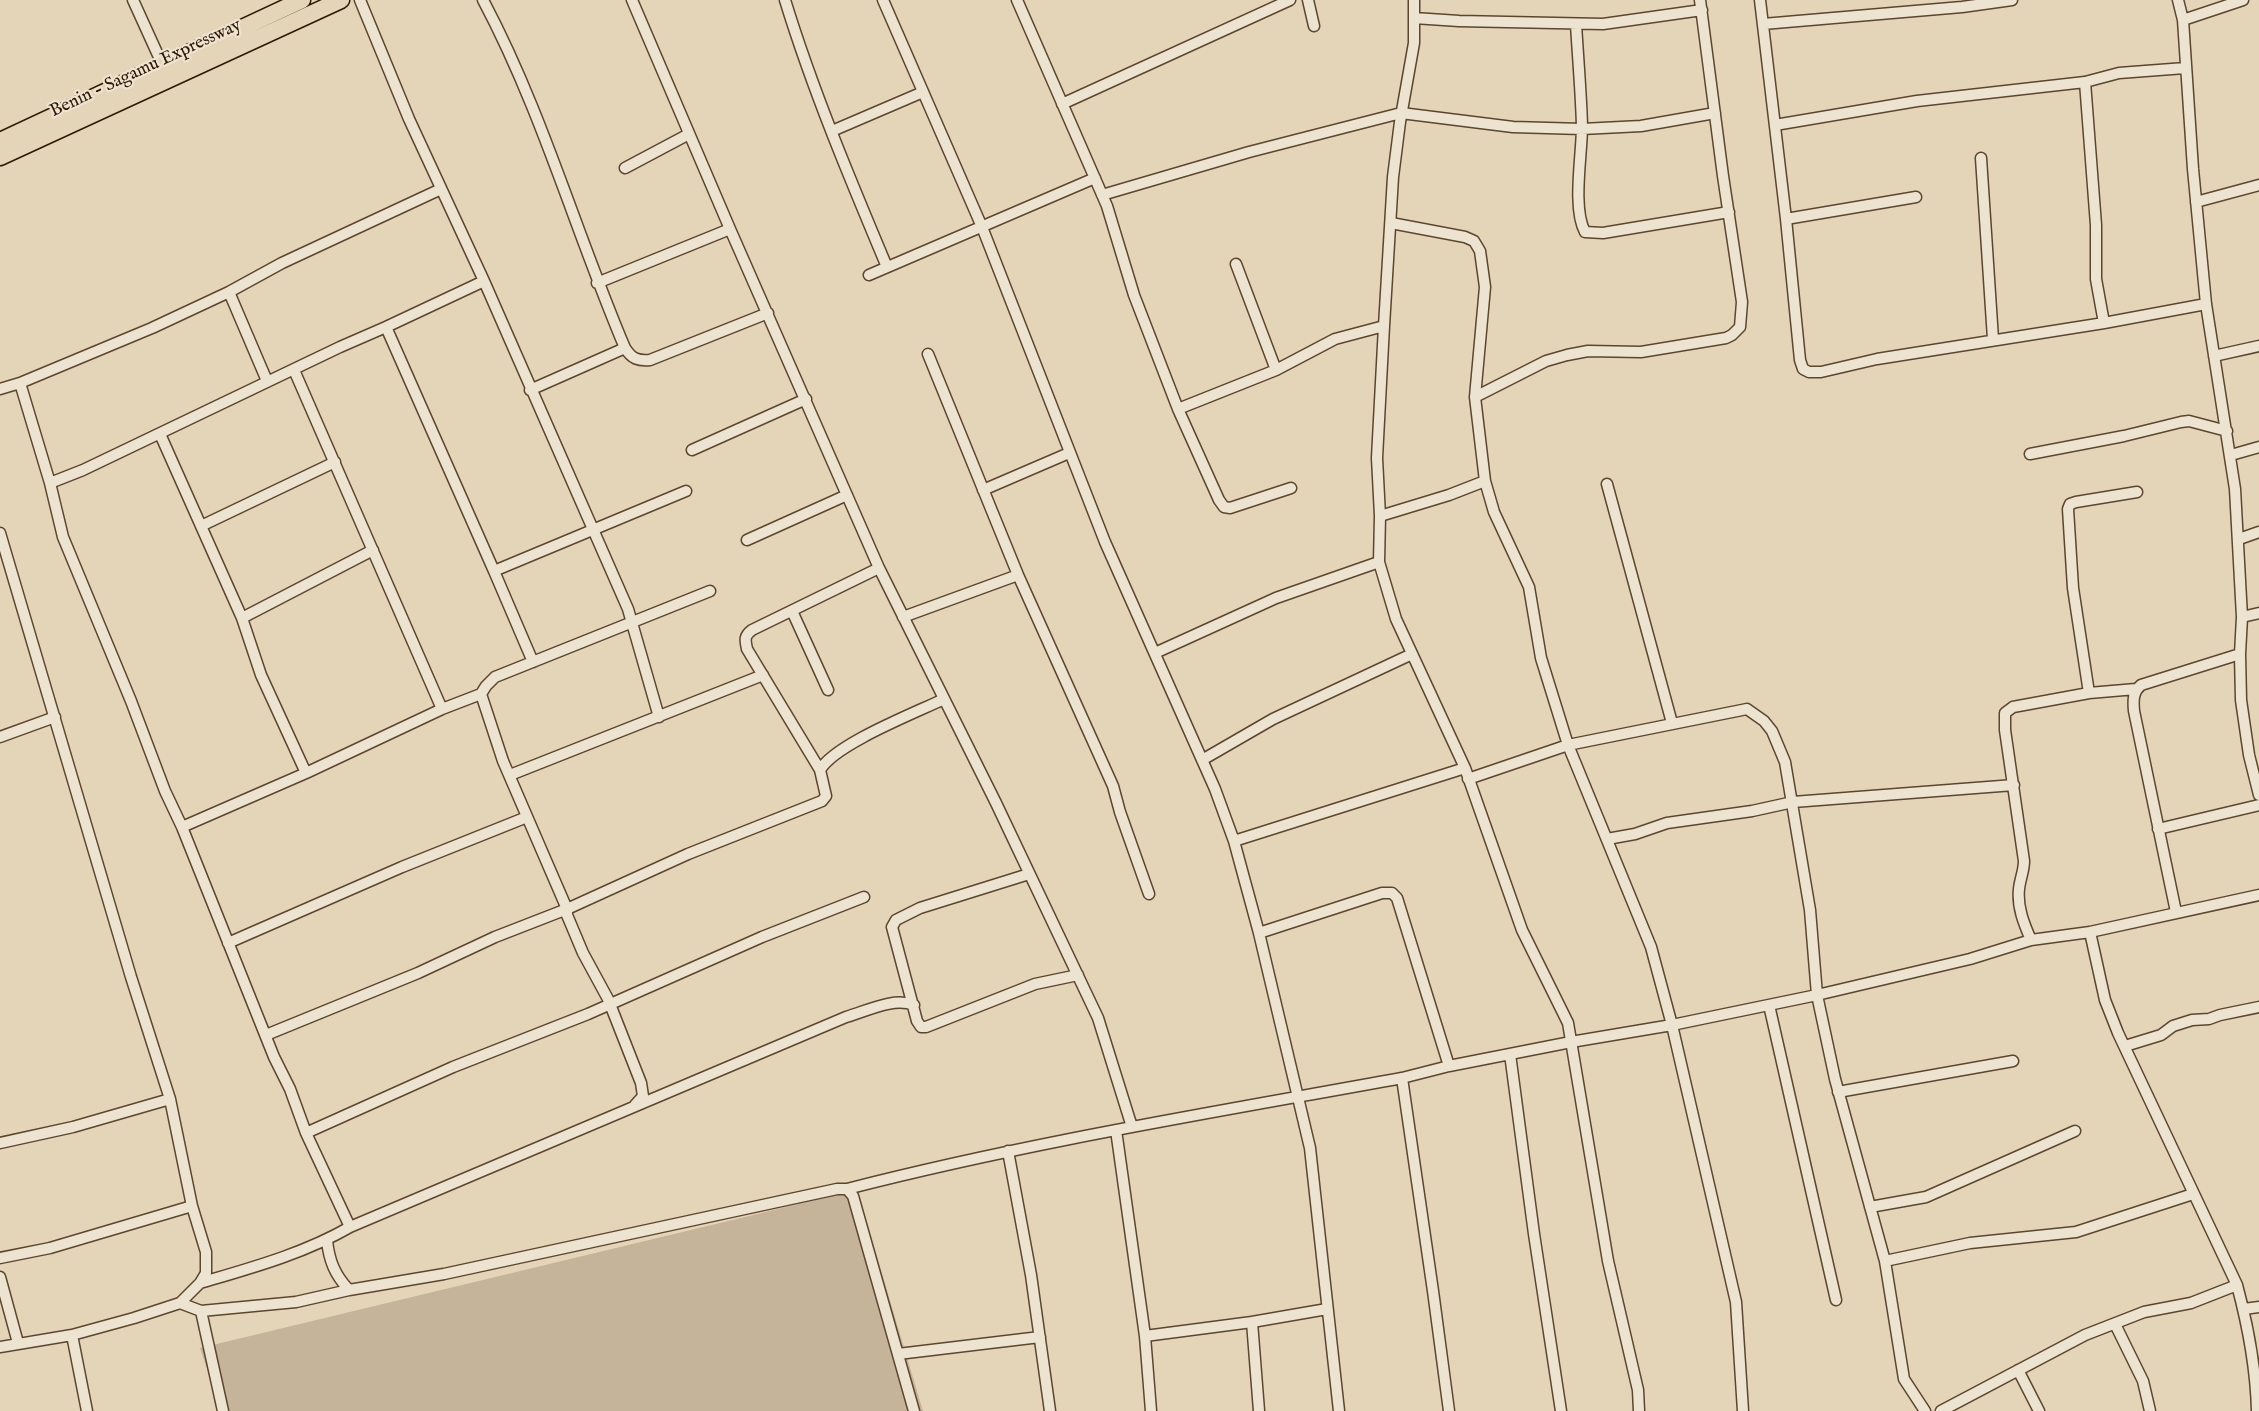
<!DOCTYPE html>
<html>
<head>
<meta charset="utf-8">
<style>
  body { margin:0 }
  canvas { display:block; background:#e4d4b8 }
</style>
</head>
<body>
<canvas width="2259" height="1411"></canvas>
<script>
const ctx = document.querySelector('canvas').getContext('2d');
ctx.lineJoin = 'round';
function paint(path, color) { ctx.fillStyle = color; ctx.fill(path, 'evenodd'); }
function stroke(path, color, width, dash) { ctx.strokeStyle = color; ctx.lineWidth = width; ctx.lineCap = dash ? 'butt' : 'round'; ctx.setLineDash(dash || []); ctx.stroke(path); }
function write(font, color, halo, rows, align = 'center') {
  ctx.font = font + ' "IM FELL English",serif'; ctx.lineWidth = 4.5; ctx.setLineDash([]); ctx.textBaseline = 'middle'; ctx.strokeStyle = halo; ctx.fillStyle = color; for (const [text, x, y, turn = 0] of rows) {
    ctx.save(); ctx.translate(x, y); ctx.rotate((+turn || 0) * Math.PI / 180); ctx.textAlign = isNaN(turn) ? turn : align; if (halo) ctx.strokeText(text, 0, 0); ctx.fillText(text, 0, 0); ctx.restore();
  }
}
paint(new Path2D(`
  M857,1190L923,1411H221L200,1348Z`), '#c5b499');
const minor = new Path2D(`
  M133,0L163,66
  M360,0L409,119L484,281L628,609L659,717
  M483,0C542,111 576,233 625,348C632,359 638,361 650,360L768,313
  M632,0L730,229L879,568L996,803L1098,1018L1132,1127
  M785,0C813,91 850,179 887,267
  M883,0L982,227L1105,542L1215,789L1234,841L1259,933L1310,1148L1339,1411
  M1017,0L1107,206L1134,295L1178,409L1219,500L1224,507L1230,508L1291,488
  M1308,0L1314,26
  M1414,0V43L1400,122L1393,177L1384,326L1377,458L1380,516L1379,562L1396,619L1465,768L1522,930L1568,1023L1608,1261L1638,1390L1639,1411
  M1760,0L1786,219L1800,360L1803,369L1809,372H1821L1877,359L2104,323L2206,304
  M2178,0L2183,20L2193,169L2206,304L2235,489L2242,617L2240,654L2241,700L2249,755L2259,795
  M1414,18L1459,21L1603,24L1702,10
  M2183,20L2243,0
  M1576,24C1578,58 1581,92 1582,126C1582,155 1572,208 1585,232L1603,233L1729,212
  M1763,24L1962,7L2012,0
  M2085,82L2096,225V279L2104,323
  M1062,104L1290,0
  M1775,125L1917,101L2085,82L2119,73L2185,68
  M832,131L923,92
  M1981,158L1993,339
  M625,168L689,134
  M1102,195L1249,152L1401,113L1513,127L1582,129L1641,126L1715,113
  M2196,202L2259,185
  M1786,219L1916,197
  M1391,223L1465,237L1474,241L1480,251L1485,287L1475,397L1485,481L1494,512L1529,587L1541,658L1568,745L1651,947L1672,1025L1736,1302L1743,1411
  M1236,264L1276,370
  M869,275L1095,178
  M597,283L730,229
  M229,292L267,381
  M386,327L494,571L686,491
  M928,354L1018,575L1113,786L1120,812L1149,894
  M2214,356L2259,346
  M294,370L442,709
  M20,383L50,483L83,470L340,347L386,327L484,281
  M0,389L20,383L152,328L229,292L282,263L441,189
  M530,390L625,348
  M1475,397L1546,361L1567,355L1588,351L1641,352L1726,338L1732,335L1740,327L1742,302L1723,176L1700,0
  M1178,409L1276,370L1335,339L1384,326
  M160,434L242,618L261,675L306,773
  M692,450L806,399
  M2030,454L2124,436L2181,422L2189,421L2227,431
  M2231,455L2259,447
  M50,483L63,537L131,701L165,791L182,827L274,1057L290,1089L306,1133L350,1227
  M1607,484L1672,723
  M983,490L1069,453
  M1380,516L1449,495L1485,481
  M201,526L335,462
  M0,533L131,977L170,1099L192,1206L206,1252V1273L200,1283L180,1303L201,1311L296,1302L349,1290L444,1274L837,1189H847L853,1196L914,1411
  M2239,539L2259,532
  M747,540L847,495
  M494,571L533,662
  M792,611L828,690
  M903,617L1018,575
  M2242,617L2259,613
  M242,618L373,550
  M1155,653L1276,598L1379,562
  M2089,693L2073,588L2068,509L2070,504L2076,502L2137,492
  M481,694L503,761L567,909V915L583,953L608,999L641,1083L643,1096L635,1105
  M0,737L55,717
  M1202,760L1273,719L1412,654
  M820,770C835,744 915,713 944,699
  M510,775L763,675
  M1468,779L1568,745L1747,709L1764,721L1772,731L1785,762L1810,910L1817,995L1835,1079L1885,1261L1904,1379L1925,1411
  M182,827L306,773L442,709L481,694L486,686L495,677L710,591
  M2158,829L2259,805
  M1607,839L1635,834L1667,823L1752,811L1793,802L2014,785
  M1234,841L1465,768
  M1029,874L920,908L896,920L892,927L917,1021L921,1027H926L1035,984L1078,975
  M2176,912L2134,711C2133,700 2133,692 2141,685L2240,654
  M2090,932L2105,1000L2118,1033L2237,1285C2248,1326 2256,1368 2257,1411
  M1259,933L1382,893H1392L1397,898L1449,1066
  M2031,940C2024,924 2017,907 2019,889C2020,879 2024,871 2024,861L2005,730V713L2013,707L2089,693L2136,689
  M228,943L402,867L527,817
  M1769,1005L1836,1300
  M266,1035L418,973L495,937L567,909L688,854L822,801L826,796L820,770L747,649C745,640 744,636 752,630L879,568
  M2125,1046L2161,1035L2173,1026L2192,1020L2209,1019L2220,1015L2259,1007
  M1510,1054L1534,1234L1561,1411
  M1402,1078L1433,1291L1449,1411
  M1838,1092L2013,1061
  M1116,1130L1145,1336L1151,1411
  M306,1133L453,1067L588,1014L762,937L864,897
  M0,1143L73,1127L170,1099
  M1008,1151L1031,1275L1050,1411
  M847,1189C1030,1142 1216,1112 1402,1078L1449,1066L1571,1042L1672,1025L1817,995L1970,959L2031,940L2090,932L2259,895
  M1870,1207L1926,1197L2075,1131
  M327,1240C329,1261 335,1275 349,1290
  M0,1258L50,1248L192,1206
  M1885,1261L1970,1243L2076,1232L2193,1194
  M0,1277L18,1343
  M200,1283C251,1268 303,1254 350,1227L846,1017C867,1011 893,997 914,1005
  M2244,1309L2259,1307
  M201,1311L223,1411
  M1252,1322L1327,1309
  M2115,1324L2143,1381L2150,1411
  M72,1335L87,1411
  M1145,1336L1252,1322L1259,1411
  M0,1347L72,1335L134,1318L180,1303
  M898,1354L1040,1337
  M2018,1370L2039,1411
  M1941,1411L2085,1335L2144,1312L2191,1303L2237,1285`);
const trunk = new Path2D(`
  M0,141L302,0
  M0,157L341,0`);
stroke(minor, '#5d462e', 13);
stroke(trunk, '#301700', 19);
stroke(minor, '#ede3d1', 10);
stroke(trunk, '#e4d4b8', 16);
write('18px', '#301700', '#ede3d1', [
  ["Benin - Sagamu Expressway",146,69,-25]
]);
</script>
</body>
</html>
